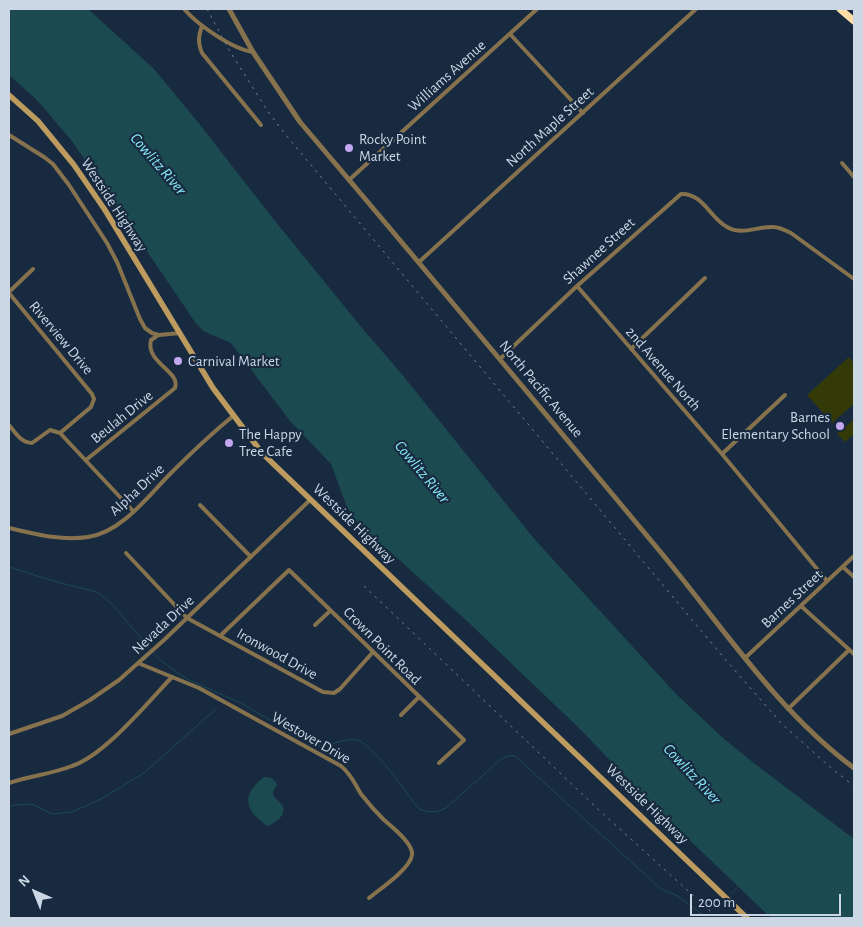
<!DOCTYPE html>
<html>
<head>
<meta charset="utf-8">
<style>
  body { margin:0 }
  #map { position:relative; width:863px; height:927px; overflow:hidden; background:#182a40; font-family:"Alegreya Sans",sans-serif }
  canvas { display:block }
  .frame { position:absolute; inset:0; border:10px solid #ccd7e6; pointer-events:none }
  .north { position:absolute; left:10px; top:867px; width:50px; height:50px; -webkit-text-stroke:4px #182a40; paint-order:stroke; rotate:316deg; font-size:14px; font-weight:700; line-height:20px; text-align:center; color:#ccd7e6 }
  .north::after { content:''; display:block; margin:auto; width:18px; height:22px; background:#ccd7e6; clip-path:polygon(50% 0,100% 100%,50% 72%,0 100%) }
  .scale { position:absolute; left:690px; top:894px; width:151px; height:22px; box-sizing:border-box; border:2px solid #ccd7e6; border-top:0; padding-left:6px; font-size:15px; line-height:18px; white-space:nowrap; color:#ccd7e6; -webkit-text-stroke:4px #182a40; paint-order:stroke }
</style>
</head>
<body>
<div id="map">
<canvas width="863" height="927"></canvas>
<div class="frame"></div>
<div class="north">N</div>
<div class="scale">200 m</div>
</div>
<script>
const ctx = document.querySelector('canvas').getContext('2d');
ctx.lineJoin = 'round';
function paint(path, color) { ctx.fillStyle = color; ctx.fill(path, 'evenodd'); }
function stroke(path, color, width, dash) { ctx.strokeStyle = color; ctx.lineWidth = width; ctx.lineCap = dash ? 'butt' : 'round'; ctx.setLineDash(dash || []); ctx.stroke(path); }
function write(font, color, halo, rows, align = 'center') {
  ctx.font = font + ' "Alegreya Sans",sans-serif'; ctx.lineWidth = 4.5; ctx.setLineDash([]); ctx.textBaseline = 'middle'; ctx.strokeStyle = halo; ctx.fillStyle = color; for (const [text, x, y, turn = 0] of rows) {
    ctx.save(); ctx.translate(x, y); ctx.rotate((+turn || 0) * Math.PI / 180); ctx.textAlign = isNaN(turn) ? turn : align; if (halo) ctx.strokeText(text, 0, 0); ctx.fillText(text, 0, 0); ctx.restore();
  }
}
paint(new Path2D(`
  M849,357L854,363V404L832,423L807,395Z
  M854,419V434L845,442L837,434Z`), '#343a07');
paint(new Path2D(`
  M9,9H88L154,69L197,121L271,216L362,328L400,372L536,541L676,694L723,738L755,764L854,839V918H771L655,807L580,729L468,622L386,548L371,538L359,525L347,507L331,464L290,421L231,343L203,331L195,322L72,141L36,99L9,75Z
  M264,777C270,777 275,779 277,785C268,796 276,797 282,805C288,815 274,824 267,826C244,809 241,795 264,777Z`), '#1b4b51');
stroke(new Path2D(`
  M9,567L57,582L97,592L111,603L159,659L172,669L189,680L241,703L314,746C328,748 341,738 356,740C372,742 408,795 419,809C430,813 436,813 446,808L501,759L508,756H515L661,889L676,895L706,917
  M9,807L14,805L32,804L52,814L72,812L101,799L144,773L217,708
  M732,893L738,887`), '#1b4b51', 1);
stroke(new Path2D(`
  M184,9C198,25 232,49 253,52
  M202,26C198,37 198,43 202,53L261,125
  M510,34L583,113
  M9,135L44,157L53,164L69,185L107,243L117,262L140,319L145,328L152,333L159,335L180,333
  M842,163L854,177
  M349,180L537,9
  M419,262L696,9
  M577,286L722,454L827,581
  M9,292L33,269
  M9,293L92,394L94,399L91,407L60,433
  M631,349L705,278
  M500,359L577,286L681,194C703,193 710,218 727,227C742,236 758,226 773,227C779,227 785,230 791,233L854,279
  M9,425C15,432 21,443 32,443L50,430L60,433L133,511
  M722,454L785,395
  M86,460L175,388C181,371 145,363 151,340L157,336
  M200,505L251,557
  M9,528C35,534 61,541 88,537C122,532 148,496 171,473C191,453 211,434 233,416
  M126,553L187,618L323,692L334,693L340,689L373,652
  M843,567L854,577
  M801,606L854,654
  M315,625L330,611
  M220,636L289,570L464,740L439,763
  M745,658L854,556
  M138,663L199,688L341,766C351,774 355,784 361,794C368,803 376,812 384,820C392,827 414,844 412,855C410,869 380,889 369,898
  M788,709L849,650
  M401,715L418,698
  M9,734L62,716L90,700L119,680L164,640L310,500
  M9,783C29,776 52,774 72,766C105,755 147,703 172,677`), '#87724e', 4);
stroke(new Path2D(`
  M229,9L253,52L300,122C420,263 539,406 658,549C721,624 775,709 854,768`), '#87724e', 5);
stroke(new Path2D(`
  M9,95L38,121L74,165L105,210L213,388L262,453L747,918`), '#bd9b5f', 5.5);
stroke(new Path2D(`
  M840,9L854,21`), '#fcdca7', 7);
stroke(new Path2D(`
  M207,9L229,50L269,113L285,134L724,658L782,724L830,767L854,786
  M364,586L601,812L718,918`), '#728193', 1, [2.5, 5]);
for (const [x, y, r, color] of [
  [349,148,5,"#c5a6f0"],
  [178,361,5,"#c5a6f0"],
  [840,426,5,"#c5a6f0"],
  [229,443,5,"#c5a6f0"]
]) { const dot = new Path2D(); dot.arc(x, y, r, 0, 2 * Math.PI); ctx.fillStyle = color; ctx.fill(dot); stroke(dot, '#182a40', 2); }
write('15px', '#ccd7e6', '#182a40', [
  ["Williams Avenue",447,76,-42],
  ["North Maple Street",550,127,-42],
  ["Westside Highway",114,205,57],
  ["Shawnee Street",599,251,-42],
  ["Riverview Drive",61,338,50],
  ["2nd Avenue North",663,369,49],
  ["North Pacific Avenue",541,389,50],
  ["Beulah Drive",122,417,-39],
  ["Alpha Drive",137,490,-43],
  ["Westside Highway",354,524,44],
  ["Barnes Street",792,599,-43],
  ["Nevada Drive",163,625,-43],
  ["Crown Point Road",382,646,45],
  ["Ironwood Drive",277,654,29],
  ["Westover Drive",311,738,30],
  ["Westside Highway",647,804,44]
]);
write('15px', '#ccd7e6', '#182a40', [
  ["Rocky Point",359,139],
  ["Market",359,156],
  ["Carnival Market",188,361],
  ["Barnes",830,417,"right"],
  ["Elementary School",830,434,"right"],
  ["The Happy",239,434],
  ["Tree Cafe",239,451]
], 'left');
write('italic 16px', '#86eaf6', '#182a40', [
  ["Cowlitz River",158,164,49],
  ["Cowlitz River",422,472,50],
  ["Cowlitz River",692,774,47]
]);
</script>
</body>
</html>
